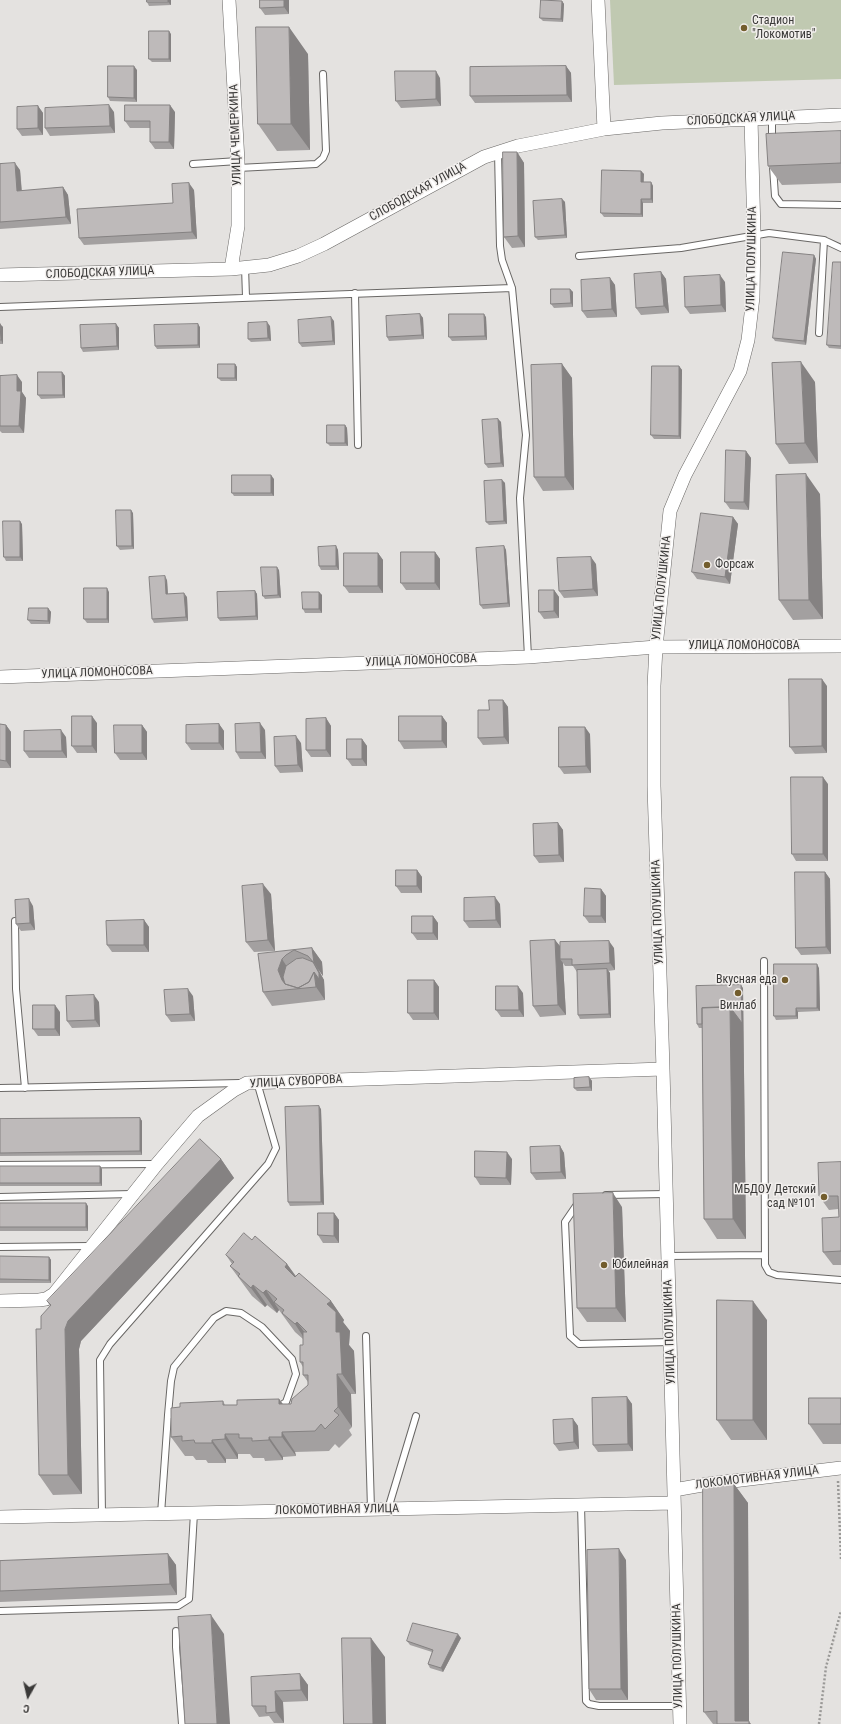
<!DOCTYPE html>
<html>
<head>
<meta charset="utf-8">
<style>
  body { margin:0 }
  #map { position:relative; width:841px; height:1724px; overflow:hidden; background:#e4e2e0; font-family:"Roboto Condensed",sans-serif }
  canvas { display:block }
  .north { position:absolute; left:8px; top:1676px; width:40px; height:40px; -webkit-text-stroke:3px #f2efed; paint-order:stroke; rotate:188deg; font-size:11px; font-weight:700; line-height:16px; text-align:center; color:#3a3938 }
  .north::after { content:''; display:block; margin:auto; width:14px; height:18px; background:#3a3938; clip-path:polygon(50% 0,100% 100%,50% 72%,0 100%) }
</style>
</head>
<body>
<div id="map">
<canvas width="841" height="1724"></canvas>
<div class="north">С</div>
</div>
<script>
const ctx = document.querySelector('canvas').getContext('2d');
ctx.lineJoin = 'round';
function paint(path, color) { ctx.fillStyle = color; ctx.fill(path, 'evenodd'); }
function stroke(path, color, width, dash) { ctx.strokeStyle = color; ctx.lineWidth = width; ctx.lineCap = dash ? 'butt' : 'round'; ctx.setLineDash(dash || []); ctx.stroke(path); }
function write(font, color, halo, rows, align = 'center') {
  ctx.font = font + ' "Roboto Condensed",sans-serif'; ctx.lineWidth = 3; ctx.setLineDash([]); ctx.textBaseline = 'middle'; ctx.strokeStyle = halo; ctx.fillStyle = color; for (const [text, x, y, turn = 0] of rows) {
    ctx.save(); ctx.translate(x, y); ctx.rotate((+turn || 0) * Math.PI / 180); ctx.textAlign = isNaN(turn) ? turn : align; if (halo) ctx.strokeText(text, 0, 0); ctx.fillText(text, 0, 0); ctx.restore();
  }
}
paint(new Path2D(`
  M610,0H841V79L614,85Z`), '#c0c9b1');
const service = new Path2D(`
  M772,118V142
  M498,152L500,246L502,260L512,288L525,426L526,435L520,498L528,657
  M193,164L238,161
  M773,167L775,196L781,204L841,205
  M238,168L316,164L323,158L326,151L323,74
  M579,256L681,248L769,233L824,240L841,248
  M245,267L246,297
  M355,293L358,445
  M0,307L512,288
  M819,333L824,240
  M15,921L16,989L25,1088
  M764,961L765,1265L769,1272L777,1275L841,1280
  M0,1088L240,1083
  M0,1165L156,1164
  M606,1195L666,1194
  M0,1197L132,1194
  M578,1203L565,1222L570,1336L579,1344L671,1342
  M0,1247L90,1246
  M668,1256L764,1255
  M366,1336L371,1509
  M168,1415H178
  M581,1505L586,1701L589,1704L599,1706H679
  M388,1509L416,1416
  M161,1514L168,1415L171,1381L174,1367L214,1318L226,1311L241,1313L262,1327L292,1359L296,1374L286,1402L277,1408
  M102,1515L100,1360L110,1344L268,1164L276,1148L257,1082
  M0,1611L178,1606L189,1599L194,1513
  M176,1631V1647L182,1724`);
const minor = new Path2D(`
  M229,0L238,161V226L231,269
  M598,0L604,129
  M0,275L231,269L269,265L298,256L324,244L484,157L518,146L604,129L662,123L841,115
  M0,677L528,657L656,647L841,646
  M0,1301L39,1300L46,1299L54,1294L157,1164L198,1116L234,1090L247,1083L663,1069
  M674,1490L708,1484L841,1468
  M0,1517L674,1503
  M680,1724L663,1069L654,786V686L656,647L670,511L685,475L740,371L748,340L753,297L754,235L751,118`);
stroke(service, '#696765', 8);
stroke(minor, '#696765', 14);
stroke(new Path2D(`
  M838,1481L841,1559
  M819,1724L826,1667L841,1611`), '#9a9997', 2.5, [2, 2]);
stroke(service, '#fff', 6);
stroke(minor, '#fff', 13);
paint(new Path2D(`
  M171,0V5L149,6L147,2Z
  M289,0V14L265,15L260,8Z
  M562,1L564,4L563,22L543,21L540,18Z
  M171,34V62H152L149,59Z
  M308,54L310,150L277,151L258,124Z
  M566,66L571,73L572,102L475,103L470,96Z
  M137,70V102L110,101L108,97Z
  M440,78L441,106L401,108L396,101Z
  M38,106L43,113V135L22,136L17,129Z
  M114,112L115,133L50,136L45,128Z
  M175,112L174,149H155L150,142V128H130L125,121Z
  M841,131V183L782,185L768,166Z
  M517,152L524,163L525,247L512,248L504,237Z
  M0,164L20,170L22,191L63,187L68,195L71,224L0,229Z
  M641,171L644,174V182H651L653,186V203H643V217H604L601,213Z
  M194,190L197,239L84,245L79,238L173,203Z
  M562,199L565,202L567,238L538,240L535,237Z
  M814,255L816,259L806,345L775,341L773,338Z
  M841,262V349L829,348L827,345Z
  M661,272L666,279L669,313L641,315L636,308Z
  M610,278L615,285L617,317L587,318L582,311Z
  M725,282L726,312L690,314L685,307Z
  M570,289L573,292V307L554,308L551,304Z
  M420,314L423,318L424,339L389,341L387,337Z
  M486,317L487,340L452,341L449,337Z
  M334,321L335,345L302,347L299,343Z
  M0,324L3,327V344H0Z
  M116,324L119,328V350L83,352L81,348Z
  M270,326L271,341L251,342L248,339Z
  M200,327V348L157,349L155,346Z
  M235,364L237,367V381H221L218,378Z
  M562,364L572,378L574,490L543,491L534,477Z
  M679,366L682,370L681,439H654L651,435Z
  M62,372L65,376V398L41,399L38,395Z
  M0,376L22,382V392L26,398L24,433H2L0,431Z
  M815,382L818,463L789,464L776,444Z
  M498,419L501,422L504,467L488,468L485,464Z
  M345,425L347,428L348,446H330L327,443Z
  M746,451L751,458L749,510L730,509L725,502Z
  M274,479V496H234L232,493Z
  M502,480L505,483L507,524L489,525L486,522Z
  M820,494L823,619L793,620L779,600Z
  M133,513L134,549L120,550L117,546Z
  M733,517L738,524L730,584L697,579L692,572Z
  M22,524L23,561H6L4,557Z
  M336,546L338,550L339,570H321L319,566Z
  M504,546L506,550L510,607L483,609L480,605Z
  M435,552L440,559V590H406L401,583Z
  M378,553L383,560V593H349L344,586Z
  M596,564L598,596L564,598L559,591Z
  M279,570L281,598L265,599L263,596Z
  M167,580L168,594L187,597L188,621L154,623L152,619Z
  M554,590L559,597V618L544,619L539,612Z
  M255,591L257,594L258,620L220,621L218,618Z
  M109,592V623H87L84,619Z
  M319,592L322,595V613H305L303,609Z
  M48,608L51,612L50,624H31L28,620Z
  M827,686V753L795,754L790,747Z
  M503,700L508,707L509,744L483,745L478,738Z
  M442,716L447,723V748L404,749L399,741Z
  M326,718L331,726V757H311L306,750Z
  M97,723V753H77L72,746Z
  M0,724L6,725L11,732V768H0Z
  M219,724L224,731V750H191L186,743Z
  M142,725L147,732V760H120L115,753Z
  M265,730L266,759H240L236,752Z
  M590,734L591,773L564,774L559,767Z
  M66,737L67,758H29L24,751Z
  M362,739L367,746V766H352L347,759Z
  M301,743L303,772L280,773L275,766Z
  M828,784V861H796L792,854Z
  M558,823L563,830L564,862L539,863L534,856Z
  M417,870L422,877V893H401L396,886Z
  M825,872L830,879L831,954L801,955L796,948Z
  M601,889L606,896V923H589L584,916Z
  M271,894L275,951L254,952L246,942Z
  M500,904L501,928H469L464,921Z
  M33,906L35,930L21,931L16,924Z
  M433,916L438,923V940H417L412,933Z
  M144,920L149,927V952H112L107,945Z
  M555,940L560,946L614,948L615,970L608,971L610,973L611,1018L580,1019L578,1015L577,972L573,966H565L563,963L566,1015L540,1017L533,1006Z
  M312,948L322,962L323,976L318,969L324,980L325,1000L272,1006L263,992L258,954Z
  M819,968L820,1011L798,1012V1019L776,1020L774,1016Z
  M434,980L439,987V1020H413L408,1013Z
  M743,988L746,1239H717L704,1219L702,1028H699L697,1024Z
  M523,993L524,1017H501L496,1010Z
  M193,996L195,1021L171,1022L166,1015Z
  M99,1002L100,1027L72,1028L67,1021Z
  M60,1012V1036H38L33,1029Z
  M589,1077L592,1081V1091H577L574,1088Z
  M321,1109L324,1205L290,1206L288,1202Z
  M140,1118L142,1121V1155L0,1156V1119Z
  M560,1146L564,1153L566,1179L536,1180L531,1173Z
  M221,1159L234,1178L81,1341L79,1349L82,1494L53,1495L39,1475L41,1329L50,1306L47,1301Z
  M512,1159L511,1185H480L475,1177Z
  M841,1162V1265H833L823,1252L839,1217L838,1209L829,1210L819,1196Z
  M0,1166H100L102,1169V1186H0Z
  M0,1203L88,1206V1231H0Z
  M622,1207L626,1322H587L577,1308Z
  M334,1213L339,1220V1243H323L318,1235Z
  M252,1240L287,1264L296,1276L331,1301L344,1320L343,1322L350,1331L349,1345L354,1351L356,1394H351L352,1427L349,1430L352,1435L339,1448L335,1444L329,1451L295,1452L296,1456L283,1457V1460L265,1461L264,1458H253L250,1454H238V1459H226V1463H208L206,1460H196L193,1456H185L171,1437L180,1407L223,1401L225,1405H237L279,1399L283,1404H291L308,1385V1382L303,1375V1367L300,1362L303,1345V1339L295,1332L279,1310L277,1313L267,1305L265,1307L252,1296L230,1266L232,1264L226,1255Z
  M0,1256L49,1257L51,1260V1283H0Z
  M767,1320V1440H731L717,1420Z
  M627,1397L632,1404L633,1451L598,1452L593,1445Z
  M841,1398V1444H823L809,1424Z
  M573,1419L578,1426L579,1449L559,1451L554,1444Z
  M734,1484L748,1503L749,1722L751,1724H713L704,1712Z
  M168,1554L176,1565L177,1595L0,1602V1561Z
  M626,1560L628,1700H596L589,1689Z
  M461,1638L443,1672L430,1668L428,1664L432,1652L410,1645L407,1641Z
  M300,1674L308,1685V1701L283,1702L284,1723H274L269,1716L259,1717L252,1706Z`), '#a3a0a0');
paint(new Path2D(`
  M168,0H171V5L168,2Z
  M284,0H289V14L284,7Z
  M562,1L564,4L563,22L561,19Z
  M289,27L308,54L310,150L291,124Z
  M169,31L171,34V62L169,59Z
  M134,66L137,70V102L134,98Z
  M566,66L571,73L572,102L567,95Z
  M436,71L440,78L441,106L436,99Z
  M109,105L114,112L115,133L110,126Z
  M170,105L175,112L174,149L169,142Z
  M38,106L43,113V135L38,128Z
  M517,152L524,163L525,247L518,236Z
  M15,163L20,170L22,198L17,191Z
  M641,171L644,174L643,185L641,182Z
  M651,182L653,186V203L651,199Z
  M189,183L194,190L197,239L192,232Z
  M63,187L68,195L71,224L66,217Z
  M562,199L565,202L567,238L565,235Z
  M641,199L643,203V217L641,214Z
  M814,255L816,259L806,345L804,341Z
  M661,272L666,279L669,313L664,306Z
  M720,275L725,282L726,312L721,305Z
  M610,278L615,285L617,317L612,309Z
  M570,289L573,292V307L571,303Z
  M420,314L423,318L424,339L422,335Z
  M484,314L486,317L487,340L485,336Z
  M331,317L334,321L335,345L333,341Z
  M267,322L270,326L271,341L268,338Z
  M0,324L3,327V344L1,340Z
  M116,324L119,328V350L117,346Z
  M198,324L200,327V348L198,345Z
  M801,362L815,382L818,463L805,443Z
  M235,364L237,367V381L235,378Z
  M562,364L572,378L574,490L565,477Z
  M679,366L682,370L681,439L679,436Z
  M62,372L65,376V398L63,395Z
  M17,375L22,382V392L26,398L24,433L19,426L17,391Z
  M498,419L501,422L504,467L501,463Z
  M345,425L347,428L348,446L345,443Z
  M746,451L751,458L749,510L744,502Z
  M806,474L820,494L823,619L809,600Z
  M271,475L274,479V496L271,493Z
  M502,480L505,483L507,524L504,521Z
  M131,510L133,513L134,549L132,546Z
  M733,517L738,524L730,584L725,577Z
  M20,521L22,524L23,561L20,557Z
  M336,546L338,550L339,570L336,566Z
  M504,546L506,550L510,607L508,603Z
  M435,552L440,559V590L435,583Z
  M378,553L383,560V593L378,586Z
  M591,557L596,564L598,596L593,589Z
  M277,567L279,570L281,598L278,595Z
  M165,576L167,580L168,597L166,594Z
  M107,588L109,592V623L107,619Z
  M554,590L559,597V618L554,611Z
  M255,591L257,594L258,620L256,616Z
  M319,592L322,595V613L319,609Z
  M184,593L187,597L188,621L186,617Z
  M48,608L51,612L50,624L48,621Z
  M822,679L827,686V753L822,746Z
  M503,700L508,707L509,744L504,737Z
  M92,716L97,723V753L92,746Z
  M442,716L447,723V748L442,741Z
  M326,718L331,726V757L326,750Z
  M260,723L265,730L266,759L261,752Z
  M219,724L224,731V750L219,743Z
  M6,725L11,732V768L6,761Z
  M142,725L147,732V760L142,753Z
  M585,727L590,734L591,773L586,766Z
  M61,730L66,737L67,758L62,751Z
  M296,736L301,743L303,772L298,765Z
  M362,739L367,746V766L362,759Z
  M823,777L828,784V861L823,854Z
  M558,823L563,830L564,862L559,855Z
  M417,870L422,877V893L417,886Z
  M825,872L830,879L831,954L826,947Z
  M263,884L271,894L275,951L268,940Z
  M601,889L606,896V923L601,916Z
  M495,897L500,904L501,928L496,920Z
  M29,899L33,906L35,930L30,923Z
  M433,916L438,923V940L433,933Z
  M144,920L149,927V952L144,945Z
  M555,940L563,950L560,959L563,963L566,1015L558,1005Z
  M609,941L614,948L615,970L610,963Z
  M312,948L322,962L323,976L314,963Z
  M282,959L291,973L289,989L282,980L278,970Z
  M313,962L318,969L324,980L325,1000L316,987Z
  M817,964L819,968L820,1011L817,1008Z
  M607,969L610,973L611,1018L609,1014Z
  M434,980L439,987V1020L434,1013Z
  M741,985L743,988L746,1239L733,1219L730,1007Z
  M518,986L523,993L524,1017L519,1010Z
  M188,989L193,996L195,1021L190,1014Z
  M94,995L99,1002L100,1027L95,1020Z
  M55,1005L60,1012V1036L55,1029Z
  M796,1008L798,1012V1019L796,1016Z
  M589,1077L592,1081V1091L590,1087Z
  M319,1106L321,1109L324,1205L321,1202Z
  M140,1118L142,1121V1155L140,1151Z
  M560,1146L564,1153L566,1179L561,1172Z
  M507,1152L512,1159L511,1185L506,1178Z
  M221,1159L234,1178L81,1341L79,1349L82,1494L68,1475L65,1329L68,1321Z
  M100,1166L102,1169V1186L100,1183Z
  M613,1193L622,1207L626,1322L616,1308Z
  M86,1203L88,1206V1231L86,1227Z
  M334,1213L339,1220V1243L334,1236Z
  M49,1257L51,1260V1283L49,1280Z
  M287,1264L301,1284L285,1267Z
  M253,1285L267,1305L265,1307L251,1288Z
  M266,1290L279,1310L277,1313L263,1293Z
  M331,1301L344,1320L343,1322L350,1331L349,1345L354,1351L356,1394L342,1374L336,1332L327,1304Z
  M753,1301L767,1320V1440L753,1420Z
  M297,1322L311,1341L308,1344L295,1324Z
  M337,1374L351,1394L352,1427L338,1407Z
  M627,1397L632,1404L633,1451L628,1444Z
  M279,1399L293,1419L279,1404Z
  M573,1419L578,1426L579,1449L574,1442Z
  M282,1432L295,1452L296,1456L282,1437Z
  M225,1434L238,1454V1459L225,1439Z
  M269,1437L283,1457V1460L269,1440Z
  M212,1440L226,1459V1463L212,1443Z
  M734,1484L748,1503L749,1722L751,1724H737L735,1721Z
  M619,1549L626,1560L628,1700L621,1689Z
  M168,1554L176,1565L177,1595L170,1584Z
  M211,1615L224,1634L230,1724H217Z
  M458,1634L461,1638L443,1672L441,1668Z
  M371,1638L385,1657L386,1724H373Z
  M300,1674L308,1685V1701L301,1690Z
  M275,1691L283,1702L284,1723L276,1712Z`), '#858282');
const building = new Path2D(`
  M147,0H168V2H147Z
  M260,0H284V7L260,8Z
  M541,0L562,1L561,19L540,18Z
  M256,27H289L291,124H258Z
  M149,31H169V59H149Z
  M108,66H134V98L108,97Z
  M566,66L567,95L470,96V67Z
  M395,71H436V99L396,101Z
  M109,105L110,126L45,128V108Z
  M125,105H170L169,142H150V121H125Z
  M38,106V128L17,129V107Z
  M841,131V163L768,166L766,134Z
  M503,152H517L518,236L504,237Z
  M15,163L17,191L63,187L66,217L0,222V164Z
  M602,170L641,171V182H651V199H641V214L601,213Z
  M189,183L192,232L79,238L77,209L173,203L172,184Z
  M562,199L565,235L535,237L533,201Z
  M783,252L814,255L804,341L773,338Z
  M833,262H841V346L827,345Z
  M661,272L664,306L636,308L634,274Z
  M720,275L721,305L685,307L684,277Z
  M610,278L612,309L582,311L581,280Z
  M551,289H570L571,303L551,304Z
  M420,314L422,335L387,337L386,316Z
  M449,314H484L485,336L449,337Z
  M331,317L333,341L299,343L298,320Z
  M267,322L268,338L248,339V323Z
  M0,324L1,340H0Z
  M116,324L117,346L81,348L80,325Z
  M198,324V345L155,346L154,325Z
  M801,362L805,443L776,444L772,363Z
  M218,364H235V378H218Z
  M562,364L565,477H534L531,365Z
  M652,366H679V436L651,435Z
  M38,372H62L63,395H38Z
  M17,375V391H21L19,426H0V376Z
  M498,419L501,463L485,464L482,420Z
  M327,425H345V443H327Z
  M726,450L746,451L744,502H725Z
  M806,474L809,600H779L776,475Z
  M232,475H271V493H232Z
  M502,480L504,521L486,522L484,481Z
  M116,510H131L132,546H117Z
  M701,513L733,517L725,577L692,572Z
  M3,521H20V557H4Z
  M336,546V566H319L318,547Z
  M504,546L508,603L480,605L476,548Z
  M401,552H435V583H401Z
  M344,553H378V586H344Z
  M591,557L593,589L559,591L557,558Z
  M261,567H277L278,595L263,596Z
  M165,576L166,594L184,593L186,617L152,619L149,577Z
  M84,588H107V619H84Z
  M539,590H554V611L539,612Z
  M255,591L256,616L218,618L217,592Z
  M302,592H319V609H303Z
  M29,608H48V621L28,620Z
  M789,679H822V746L790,747Z
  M489,700H503L504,737L478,738V710H489Z
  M72,716H92V746H72Z
  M399,716H442V741H399Z
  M326,718V750H306V719Z
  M260,723L261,752H236L235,724Z
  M0,724L6,725V761L0,760Z
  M219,724V743H186V725Z
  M114,725H142V753H115Z
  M559,727H585L586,766L559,767Z
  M61,730L62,751H24V731Z
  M296,736L298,765L275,766L274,737Z
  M347,739H362V759H347Z
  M791,777H823V854H792Z
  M558,823L559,855L534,856L533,824Z
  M396,870H417V886H396Z
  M795,872H825L826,947L796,948Z
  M263,884L268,940L246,942L242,886Z
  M585,888L601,889V916H584Z
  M495,897L496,920L464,921V898Z
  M29,899L30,923L16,924L15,900Z
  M412,916H433V933H412Z
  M144,920V945H107L106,921Z
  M555,940L558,1005L533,1006L530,941Z
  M609,941L610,963L572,965V959H560V942Z
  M312,948L314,963L308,956L294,950L286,955L282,959L278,970L282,980L285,984L298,988L309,982L314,972L316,987L263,992L258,954Z
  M303,958L313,962L319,973V979L314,972L309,982L298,988L285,984L283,977L286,966L296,959Z
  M774,964H817V1008H796V1016H774Z
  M607,969L609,1014L578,1015L577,970Z
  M408,980H434V1013H408Z
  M741,985L742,1023L730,1007L702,1008V1024H697L696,986Z
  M496,986H518L519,1010H496Z
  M188,989L190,1014L166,1015L164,990Z
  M94,995L95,1020L67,1021L66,996Z
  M33,1005H55V1029H33Z
  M730,1007L733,1219H704L702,1008Z
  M589,1077L590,1087L574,1088V1078Z
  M319,1106L321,1202H288L285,1107Z
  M140,1118V1151L0,1153V1119Z
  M200,1139L221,1159L68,1321L65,1329L68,1475H39L36,1329H41V1316L51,1305L47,1301Z
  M560,1146L561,1172L531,1173L530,1147Z
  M475,1151L507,1152L506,1178L475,1177Z
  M841,1162V1251L823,1252L822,1218L839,1217L838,1196H819L818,1163Z
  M0,1166H100V1183H0Z
  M613,1193L616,1308H577L573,1194Z
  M0,1203H86V1227H0Z
  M318,1213H334V1236L318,1235Z
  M244,1233L252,1240L255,1236L287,1264L285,1267L295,1277L299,1273L331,1301L327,1304L336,1312V1332H340L342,1374H337L338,1407L334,1411L339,1415L325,1429L321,1424L315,1431L282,1432V1437H269V1440L252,1441V1438H239V1434H225V1439L212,1440V1443H195L194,1440L182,1441V1436L171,1437V1408L180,1407V1403L223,1401V1405H237V1400L279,1399V1404H291L292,1399L308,1385V1375H303V1362H300V1345H303V1332H307L297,1322L295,1324L282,1313L284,1310L274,1302L277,1299L269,1292L266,1290L263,1293L253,1285L251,1288L238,1276L240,1274L230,1266L234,1262L226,1255Z
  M0,1256L49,1257V1280L0,1279Z
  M717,1300L753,1301V1420H717Z
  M627,1397L628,1444L593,1445L592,1398Z
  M809,1398H841V1424H809Z
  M573,1419L574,1442L554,1444L553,1420Z
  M703,1484H734L735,1721H749V1724H717V1711L704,1712Z
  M619,1549L621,1689H589L587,1550Z
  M168,1554L170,1584L0,1591V1561Z
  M211,1615L217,1724H185L178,1617Z
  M413,1623L458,1634L441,1668L428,1664L433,1650L407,1641Z
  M342,1638H371L373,1724H344Z
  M300,1674L301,1690L275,1691L276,1712L266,1713V1706H252L251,1677Z`);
paint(building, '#bebaba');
stroke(building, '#858282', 1);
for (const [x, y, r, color] of [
  [744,28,4,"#735d2d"],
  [707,565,4,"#735d2d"],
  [785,980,4,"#735d2d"],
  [738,993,4,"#735d2d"],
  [824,1197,4,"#735d2d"],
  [604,1265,4,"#735d2d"]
]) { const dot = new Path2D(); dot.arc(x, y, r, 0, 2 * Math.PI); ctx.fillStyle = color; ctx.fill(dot); stroke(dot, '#f2efed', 1.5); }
write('12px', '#3a3938', '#f2efed', [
  ["Стадион",752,21],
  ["\"Локомотив\"",752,35],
  ["Форсаж",715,565],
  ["Вкусная еда",777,980,"right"],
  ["Винлаб",738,1006,"center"],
  ["МБДОУ Детский",816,1190,"right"],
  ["сад №101",816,1204,"right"],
  ["Юбилейная",612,1265]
], 'left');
write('12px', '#3a3938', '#f2efed', [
  ["СЛОБОДСКАЯ УЛИЦА",741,119,-3],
  ["УЛИЦА ЧЕМЕРКИНА",236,135,-92],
  ["СЛОБОДСКАЯ УЛИЦА",418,192,-29],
  ["УЛИЦА ПОЛУШКИНА",752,259,-89],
  ["СЛОБОДСКАЯ УЛИЦА",100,273,-2],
  ["УЛИЦА ПОЛУШКИНА",662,588,-84],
  ["УЛИЦА ЛОМОНОСОВА",744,646],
  ["УЛИЦА ЛОМОНОСОВА",421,661,-2],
  ["УЛИЦА ЛОМОНОСОВА",97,673,-2],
  ["УЛИЦА ПОЛУШКИНА",658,912,-92],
  ["УЛИЦА СУВОРОВА",296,1082,-3],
  ["УЛИЦА ПОЛУШКИНА",670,1332,-92],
  ["ЛОКОМОТИВНАЯ УЛИЦА",757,1478,-7],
  ["ЛОКОМОТИВНАЯ УЛИЦА",337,1510,-1],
  ["УЛИЦА ПОЛУШКИНА",678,1656,-91]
]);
</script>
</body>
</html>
